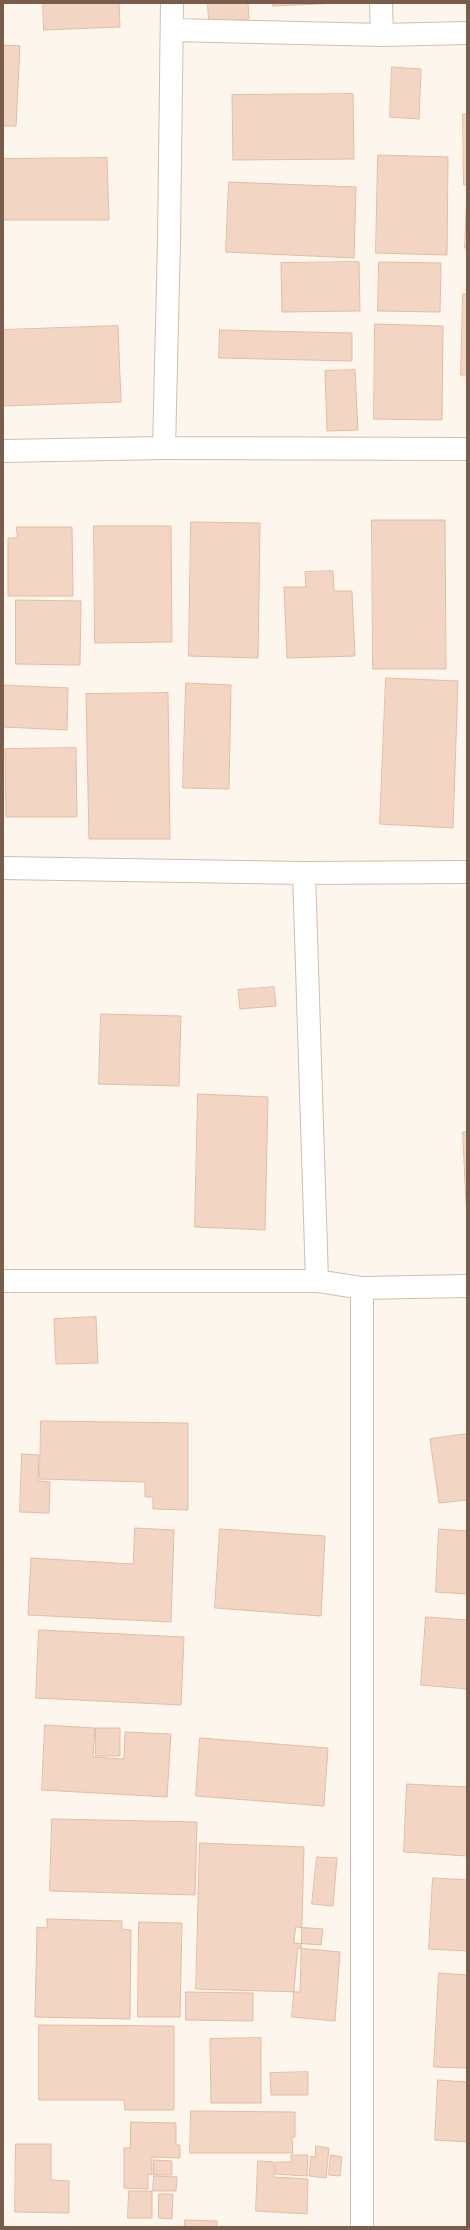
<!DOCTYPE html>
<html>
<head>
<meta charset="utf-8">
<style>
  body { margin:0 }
  #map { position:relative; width:470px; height:2230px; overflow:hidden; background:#fdf6ec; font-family:"Nunito Sans",sans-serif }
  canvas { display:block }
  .frame { position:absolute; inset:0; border:4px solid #7a5c4d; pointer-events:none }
</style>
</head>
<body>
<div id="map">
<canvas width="470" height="2230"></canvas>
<div class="frame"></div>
</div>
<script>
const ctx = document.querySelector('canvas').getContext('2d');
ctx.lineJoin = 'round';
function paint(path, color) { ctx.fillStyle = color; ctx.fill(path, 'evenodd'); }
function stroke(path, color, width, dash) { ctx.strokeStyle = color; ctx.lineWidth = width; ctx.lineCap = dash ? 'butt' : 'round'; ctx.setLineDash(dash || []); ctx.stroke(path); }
const building = new Path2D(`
  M43,3H119L120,27L44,30Z
  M208,3H248L249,19L209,21Z
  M273,3H342L273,6Z
  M3,45L20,46L16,126H3Z
  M392,67L421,69L419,119L390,117Z
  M353,94L354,159L233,160L232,95Z
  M463,114H467V185H464Z
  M378,155L448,157L447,255L376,253Z
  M107,158L109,220H3V159Z
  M229,182L356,187L354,258L226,252Z
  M467,190V248H465Z
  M359,262L360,311L282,312L281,263Z
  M379,262L441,263L440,312L378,311Z
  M463,294H467V375H461Z
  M375,324L443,326L442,420L374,419Z
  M118,326L121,402L3,406V330Z
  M220,330L352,333V361L219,358Z
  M355,370L358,430L327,431L325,371Z
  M372,520H445L446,669H373Z
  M191,522L260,523L258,658L189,656Z
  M94,526H171L172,642L95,643Z
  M17,527H72L73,596H8V538H17Z
  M333,571L334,591H352L355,656L287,658L284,587H306L305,572Z
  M16,600L81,601L80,665L16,664Z
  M386,678L458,681L453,828L380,824Z
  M186,683L231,685L229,789L183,788Z
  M3,685L68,688L67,730L3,727Z
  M168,693L170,839H89L86,694Z
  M76,748L77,817H6L5,749Z
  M274,987L276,1006L240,1009L238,990Z
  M101,1014L181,1016L179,1086L99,1084Z
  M198,1094L268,1097L265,1230L195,1227Z
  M463,1132H467V1222Z
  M96,1317L98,1363L56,1364L54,1319Z
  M41,1421L188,1423V1510L153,1509V1497H145V1482L40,1479Z
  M467,1434V1500L439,1503L430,1439Z
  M22,1454L39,1455L38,1481L50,1482L49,1513L20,1512Z
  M135,1528L174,1530L171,1622L28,1615L31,1558L133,1564Z
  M220,1529L325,1536L321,1616L215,1608Z
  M439,1529L467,1531V1594L436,1592Z
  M426,1617L467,1620V1689L421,1685Z
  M39,1630L184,1637L181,1705L36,1698Z
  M45,1725L95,1728L93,1757L124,1759L125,1732L171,1734L167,1797L42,1790Z
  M96,1728H120V1756H96Z
  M200,1738L328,1748L324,1806L196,1796Z
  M407,1784L467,1787V1856L404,1852Z
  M52,1819L197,1822L195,1895L50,1891Z
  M200,1843L304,1847L300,1992L196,1989Z
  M317,1857L337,1858L333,1906L312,1904Z
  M433,1878L467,1880V1951L429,1949Z
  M47,1919L122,1921V1929L131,1930L130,2019L35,2017L37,1927L47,1928Z
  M139,1922L182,1923L180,2017H138Z
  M296,1927L323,1929L321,1945L294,1943Z
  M298,1948L340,1952L335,2021L292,2017Z
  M439,1973L467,1975V2068L434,2067Z
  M186,1992L253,1993V2021L186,2020Z
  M39,2025L174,2026V2110H125L124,2100H39Z
  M261,2038V2103H211L210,2039Z
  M308,2072V2095H271L270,2073Z
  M438,2080L467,2082V2142L435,2140Z
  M191,2111L295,2112V2137H292L293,2153H190Z
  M131,2122L176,2123V2145H180V2158L152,2157V2175L148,2174V2189L124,2188V2148H130Z
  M16,2144H51V2180L69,2181V2213L15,2212Z
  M316,2146L329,2148L326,2178L309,2176L311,2156L315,2157Z
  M291,2155H308L307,2176L275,2174L276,2162H291Z
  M331,2155L342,2157L340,2176L329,2175Z
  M154,2160L172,2161V2175H154Z
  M258,2161L274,2162V2177L308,2179L307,2214L256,2211Z
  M154,2176L177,2177L176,2191H153Z
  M129,2191H152V2218H128Z
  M159,2194H173L172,2219L159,2218Z
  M185,2220L217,2221V2227H185Z`);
paint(building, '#f3d5c3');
stroke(building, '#e6bba3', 1);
const minor = new Path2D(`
  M381,3L382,35
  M173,30L382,35L467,33
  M164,448L169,240L172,3
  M3,451L164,448L467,449
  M3,868L304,873L467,872
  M304,873L317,1281
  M3,1281H317L362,1288L467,1286
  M362,2227V1288`);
stroke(minor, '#d1beb0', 24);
stroke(minor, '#fff', 22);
</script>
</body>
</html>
